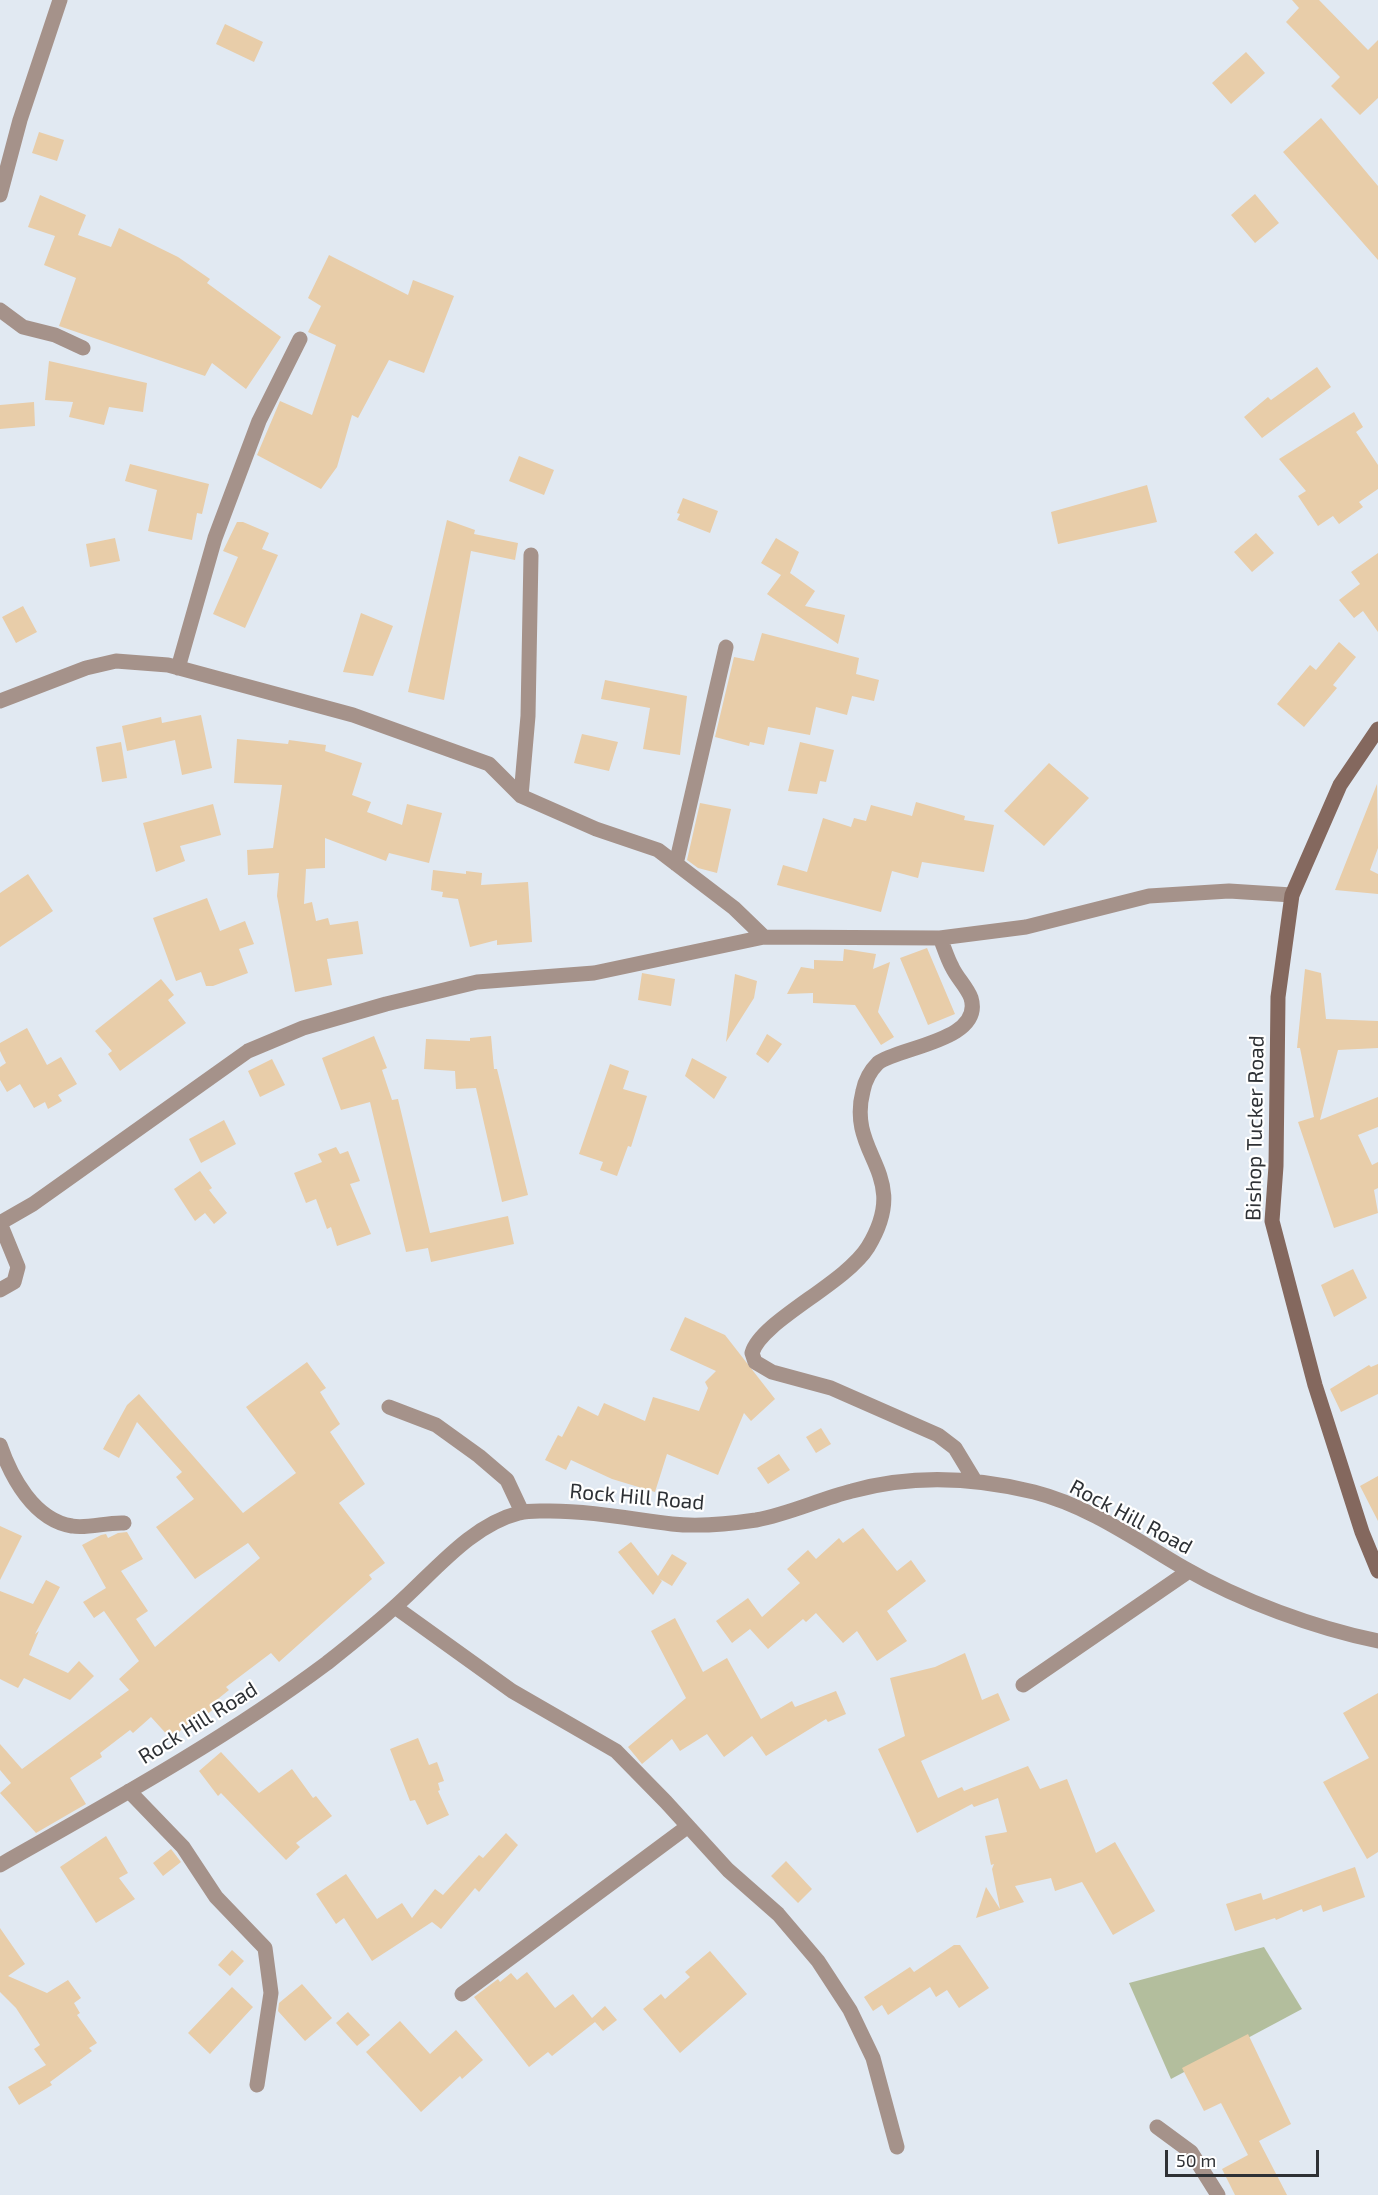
<!DOCTYPE html>
<html>
<head>
<meta charset="utf-8">
<style>
  body { margin:0 }
  #map { position:relative; width:1378px; height:2195px; overflow:hidden; background:#e1e9f2; font-family:"Exo 2",sans-serif }
  canvas { display:block }
  .scale { position:absolute; left:1165px; top:2150px; width:154px; height:27px; box-sizing:border-box; border:3px solid #2e3135; border-top:0; padding-left:8px; font-size:18px; line-height:21px; white-space:nowrap; color:#2e3135; -webkit-text-stroke:4px #fff; paint-order:stroke }
</style>
</head>
<body>
<div id="map">
<canvas width="1378" height="2195"></canvas>
<div class="scale">50 m</div>
</div>
<script>
const ctx = document.querySelector('canvas').getContext('2d');
ctx.lineJoin = 'round';
function paint(path, color) { ctx.fillStyle = color; ctx.fill(path, 'evenodd'); }
function stroke(path, color, width, dash) { ctx.strokeStyle = color; ctx.lineWidth = width; ctx.lineCap = dash ? 'butt' : 'round'; ctx.setLineDash(dash || []); ctx.stroke(path); }
function write(font, color, halo, rows, align = 'center') {
  ctx.font = font + ' "Exo 2",sans-serif'; ctx.lineWidth = 4.5; ctx.setLineDash([]); ctx.textBaseline = 'middle'; ctx.strokeStyle = halo; ctx.fillStyle = color; for (const [text, x, y, turn = 0] of rows) {
    ctx.save(); ctx.translate(x, y); ctx.rotate((+turn || 0) * Math.PI / 180); ctx.textAlign = isNaN(turn) ? turn : align; if (halo) ctx.strokeText(text, 0, 0); ctx.fillText(text, 0, 0); ctx.restore();
  }
}
paint(new Path2D(`
  M1264,1947L1302,2009L1171,2079L1129,1983Z`), '#b3be9d');
paint(new Path2D(`
  M1292,0H1319L1368,50L1378,40V98L1360,115L1331,86L1340,77L1286,22L1299,8Z
  M225,24L263,42L254,62L216,44Z
  M1246,52L1265,73L1231,104L1212,83Z
  M1321,118L1378,186V260L1283,152Z
  M39,132L64,140L57,161L32,153Z
  M1255,194L1279,223L1255,243L1231,215Z
  M40,195L86,215L78,235L111,247L119,228L178,257L210,279L207,283L281,337L246,389L212,363L205,376L59,326L76,278L44,265L55,236L28,227Z
  M329,255L408,295L413,280L454,296L424,373L389,360L358,418L352,415L337,467L321,489L257,455L280,401L312,415L336,345L308,332L321,306L308,298Z
  M49,361L147,383L143,412L109,407L104,425L69,417L73,402L45,400Z
  M1317,367L1331,387L1262,438L1244,417L1268,397L1271,400Z
  M34,402L35,426L0,429V405Z
  M1354,412L1363,427L1356,432L1378,465V489L1359,502L1363,507L1339,524L1333,516L1318,526L1298,496L1306,491L1279,459Z
  M519,456L554,470L544,495L509,481Z
  M130,464L209,484L202,514L197,513L192,540L148,531L157,490L125,481Z
  M1147,485L1157,522L1058,544L1051,512Z
  M683,498L718,511L710,533L677,520L680,514L677,513Z
  M447,520L475,530L474,534L518,543L515,560L471,551L444,700L408,692Z
  M237,522H243L269,533L262,549L278,555L245,628L213,614L238,557L223,551Z
  M1256,533L1274,553L1252,572L1234,552Z
  M115,538L120,561L90,567L86,544Z
  M776,538L799,552L790,573L815,591L805,606L845,615L838,644L767,594L781,575L761,563Z
  M1378,553V632L1363,611L1354,618L1339,600L1360,584L1351,572Z
  M23,606L37,632L16,643L2,617Z
  M361,613L393,626L373,676L343,672Z
  M762,633L859,658L856,674L879,680L874,701L852,696L847,715L816,707L810,735L768,727L764,745L750,742L749,746L715,737L734,657L754,661Z
  M1339,642L1356,657L1333,685L1337,688L1304,727L1277,704L1310,665L1316,670Z
  M605,680L687,696L680,755L643,749L650,708L601,699Z
  M201,715L212,768L182,775L175,740L127,751L122,726L161,717L162,723Z
  M582,734L618,742L609,771L574,763Z
  M237,739L288,744L289,740L326,745L325,751L362,763L352,795L371,802L367,812L402,825L407,804L442,813L429,863L389,853L386,861L325,838V868L306,869L304,904L312,902L316,921L328,918L330,925L358,921L363,954L327,959L332,985L295,992L277,896L279,873L248,875L247,850L273,848L282,785L234,783Z
  M121,742L127,778L102,782L96,747Z
  M800,742L834,750L826,782L820,781L817,794L788,791Z
  M1049,763L1089,798L1044,846L1004,811Z
  M1377,784L1378,848L1370,870L1378,874V894L1335,890Z
  M916,802L965,816L964,820L994,825L984,872L922,862L918,878L892,871L881,912L777,885L783,865L807,872L823,818L851,827L854,818L866,821L871,805L912,816Z
  M700,803L731,809L717,873L698,868L687,860Z
  M213,804L221,835L180,846L185,861L156,872L143,823Z
  M433,870L466,874V871L482,873L481,885L528,882L532,942L497,945V940L470,947L458,899L442,897L443,892L431,890Z
  M28,874L53,911L0,947V893Z
  M207,898L220,931L245,921L254,944L239,949L248,973L213,986H206L201,972L176,981L153,918Z
  M927,948L955,1014L928,1025L900,958Z
  M844,949L876,954L873,969L890,962L878,1012L894,1037L881,1045L855,1005L813,1003V993L787,994L801,967L814,969V960L843,961Z
  M1305,969L1321,973L1326,1019L1378,1021V1048L1338,1050L1320,1120L1378,1097V1127L1358,1135L1372,1165L1378,1162V1188L1374,1190L1378,1213L1334,1228L1298,1122L1314,1117L1300,1048H1297Z
  M642,973L675,979L671,1006L638,1000Z
  M735,974L757,981L754,998L726,1042Z
  M161,979L174,995L168,1000L186,1023L120,1071L108,1054L112,1051L95,1031Z
  M27,1028L47,1065L61,1057L77,1084L58,1095L62,1101L48,1109L45,1102L34,1108L20,1084L7,1092L0,1080V1067L6,1063L0,1051V1043Z
  M767,1034L782,1044L768,1063L756,1054Z
  M374,1036L387,1068L382,1070L392,1100L398,1099L430,1233L508,1216L514,1244L431,1262L428,1248L406,1252L370,1102L341,1110L322,1058Z
  M491,1036L494,1069H497L528,1195L502,1202L476,1088L456,1089L455,1071L424,1069L426,1039L470,1041V1038Z
  M692,1058L727,1077L714,1099L685,1076Z
  M272,1059L285,1085L260,1097L248,1071Z
  M610,1064L629,1071L623,1089L647,1096L631,1147L628,1146L617,1176L600,1170L603,1162L579,1154Z
  M224,1120L236,1144L201,1163L189,1139Z
  M336,1147L340,1154L348,1151L360,1181L350,1184L371,1234L337,1246L331,1227L327,1229L316,1199L306,1203L294,1173L322,1162L318,1154Z
  M200,1171L212,1188L209,1190L227,1213L214,1224L205,1213L195,1221L174,1189Z
  M1353,1269L1367,1298L1334,1317L1321,1285Z
  M685,1317L725,1335L775,1399L751,1421L744,1413L718,1475L667,1454L655,1492L612,1479L571,1460L566,1470L545,1460L558,1435L562,1437L578,1406L598,1416L604,1403L645,1421L653,1397L699,1411L708,1388L705,1382L716,1371L670,1350Z
  M307,1362L326,1388L320,1392L340,1424L330,1432L365,1484L339,1503L385,1563L369,1575L372,1579L279,1662L271,1653L226,1687L229,1690L214,1702L217,1706L198,1722L195,1718L171,1739L151,1717L133,1733L130,1730L100,1753L102,1757L70,1778L86,1804L36,1833L0,1793L11,1783L0,1770V1744L22,1769L129,1690L119,1679L139,1661L104,1611L94,1618L83,1602L106,1588L82,1545L101,1535L106,1534L108,1538L118,1533L127,1532L143,1559L121,1571L148,1611L136,1619L155,1647L260,1558L248,1543L195,1579L156,1527L194,1499L176,1477L182,1472L137,1422L119,1458L103,1449L127,1405L139,1394L243,1513L296,1473L246,1407Z
  M1378,1364V1394L1341,1412L1330,1389L1369,1365L1371,1367Z
  M821,1428L831,1444L816,1453L806,1437Z
  M779,1454L790,1470L768,1484L757,1468Z
  M1378,1476V1521L1360,1486Z
  M0,1526L22,1536L0,1580Z
  M863,1528L897,1571L911,1560L926,1581L887,1611L907,1641L877,1661L857,1631L843,1643L816,1613L806,1622L803,1619L768,1649L750,1629L732,1643L716,1621L748,1598L762,1617L800,1583L787,1569L808,1550L816,1559L839,1538L843,1543Z
  M631,1542L658,1576L672,1554L687,1563L672,1586L660,1579L662,1581L653,1595L618,1552Z
  M46,1580L60,1587L35,1634L39,1631L29,1655L68,1673L79,1661L94,1676L70,1700L24,1678L18,1688L0,1679V1591L33,1604Z
  M675,1618L703,1672L727,1658L761,1719L792,1701L795,1707L836,1691L846,1714L828,1722L826,1719L766,1756L752,1736L724,1757L707,1734L680,1751L672,1739L642,1764L628,1747L686,1698L651,1631Z
  M965,1653L982,1700L998,1693L1010,1720L921,1761L938,1798L962,1787L964,1791L1028,1766L1040,1789L1067,1779L1096,1853L1115,1842L1155,1911L1113,1935L1082,1882L1055,1891L1051,1878L1015,1886L1024,1902L976,1918L986,1887L1000,1909L992,1869L994,1864L991,1865L985,1836L1007,1832L998,1798L974,1807L972,1804L917,1833L878,1749L905,1736L890,1678L935,1667Z
  M1378,1693V1852L1367,1859L1323,1782L1369,1758L1343,1713Z
  M418,1738L429,1765L437,1762L444,1781L438,1783L440,1790L438,1791L449,1815L427,1825L415,1800L410,1801L390,1749Z
  M221,1752L259,1793L292,1769L313,1798L316,1796L332,1816L296,1843L300,1847L286,1860L221,1793L218,1796L199,1771Z
  M506,1833L518,1845L479,1892L475,1888L441,1929L432,1922L372,1961L344,1918L336,1924L316,1894L346,1874L377,1919L402,1903L412,1918L435,1889L443,1895L479,1855L483,1858Z
  M106,1836L128,1873L119,1878L135,1899L96,1923L60,1867Z
  M171,1849L181,1862L163,1876L153,1863Z
  M786,1861L812,1889L798,1903L771,1876Z
  M1355,1867L1365,1897L1323,1912L1321,1905L1303,1912L1302,1909L1276,1920L1275,1918L1235,1931L1226,1904L1261,1893L1263,1900Z
  M0,1928L25,1964L8,1976L47,1993L68,1980L81,1998L74,2003L80,2013L77,2015L97,2043L89,2048L92,2051L50,2082L52,2085L19,2105L8,2087L46,2065L34,2049L40,2045L16,2008L0,1992Z
  M954,1945H960L989,1988L959,2008L947,1990L936,1997L930,1987L888,2015L882,2005L873,2011L864,1997L910,1967L914,1972Z
  M232,1950L244,1961L230,1976L218,1965Z
  M710,1951L747,1994L680,2053L643,2009L661,1994L665,1999L690,1977L685,1972Z
  M527,1972L555,2008L573,1994L592,2018L605,2006L617,2020L603,2031L595,2022L552,2056L548,2052L529,2067L474,1997L498,1979L500,1982L511,1973L517,1980Z
  M302,1984L332,2018L305,2041L278,2011L279,2003Z
  M232,1987L253,2007L210,2054L188,2033Z
  M348,2012L370,2035L357,2046L336,2023Z
  M400,2021L430,2054L456,2030L483,2060L462,2079L460,2076L421,2112L366,2052Z
  M1248,2034L1291,2124L1259,2141L1287,2195H1235L1222,2169L1248,2155L1221,2103L1204,2111L1182,2068Z`), '#e8cda9');
stroke(new Path2D(`
  M0,195L20,120L60,0
  M0,310L23,327L55,335L83,348
  M178,668L215,538L259,421L300,339
  M0,701L86,668L116,661L168,665L353,715L489,764L521,796L596,829L658,850L734,908L764,937
  M521,796L528,716L531,555
  M676,864L726,647
  M940,938C944,947 947,958 952,967C957,978 967,987 971,998C984,1041 899,1047 878,1063C871,1070 865,1081 863,1091C846,1156 913,1173 868,1247C845,1284 761,1321 752,1353L755,1362L772,1372L831,1388L938,1435L955,1448L975,1481
  M0,1223L33,1204L248,1051L303,1028L386,1004L477,982L594,973L764,937L940,938L1026,927L1149,896L1229,891L1292,895
  M0,1290L14,1282L18,1267L0,1223
  M389,1407L436,1425L479,1456L507,1480L522,1512
  M0,1445C11,1477 34,1520 72,1526C87,1529 107,1522 124,1523
  M395,1607L512,1691L616,1751L666,1802L728,1870L778,1914L818,1961L850,2010L873,2058L897,2147
  M1023,1685L1189,1571
  M129,1791L183,1847L216,1897L265,1948L271,1993L257,2085
  M0,1865C111,1802 224,1740 327,1663C351,1644 375,1625 398,1604C434,1572 471,1525 519,1513C529,1510 540,1511 550,1511C592,1511 631,1519 672,1524C700,1527 729,1524 756,1520C789,1514 820,1499 852,1491C913,1474 973,1477 1034,1492C1089,1506 1136,1540 1184,1568C1241,1601 1315,1628 1378,1641
  M462,1994L687,1827
  M1157,2127L1191,2152L1218,2195`), '#a5928a', 15);
stroke(new Path2D(`
  M1378,729L1340,785L1292,895L1278,997L1276,1166L1272,1221L1315,1385L1362,1532L1378,1571`), '#84685e', 15);
write('21px', '#2e3135', '#fff', [
  ["Bishop Tucker Road",1255,1128,-89],
  ["Rock Hill Road",637,1497,5],
  ["Rock Hill Road",1131,1517,28],
  ["Rock Hill Road",198,1723,-32]
]);
</script>
</body>
</html>
